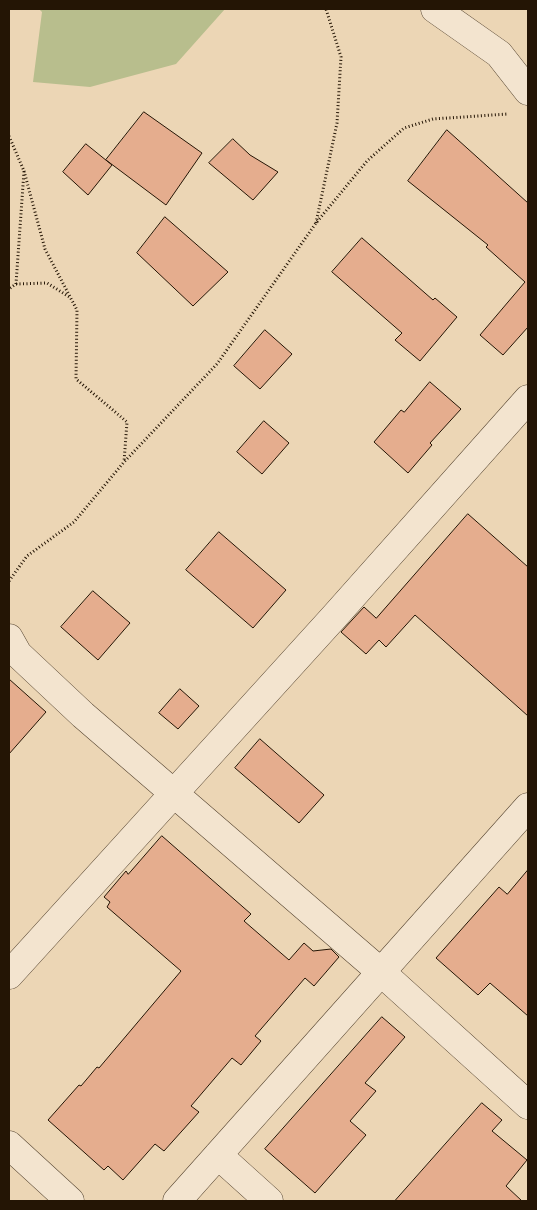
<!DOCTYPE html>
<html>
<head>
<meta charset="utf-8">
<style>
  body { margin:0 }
  #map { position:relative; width:537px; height:1210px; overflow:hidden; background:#ecd6b5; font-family:Cardo,serif }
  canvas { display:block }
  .frame { position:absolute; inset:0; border:10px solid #241505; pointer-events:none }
</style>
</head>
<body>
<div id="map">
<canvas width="537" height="1210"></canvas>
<div class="frame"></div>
</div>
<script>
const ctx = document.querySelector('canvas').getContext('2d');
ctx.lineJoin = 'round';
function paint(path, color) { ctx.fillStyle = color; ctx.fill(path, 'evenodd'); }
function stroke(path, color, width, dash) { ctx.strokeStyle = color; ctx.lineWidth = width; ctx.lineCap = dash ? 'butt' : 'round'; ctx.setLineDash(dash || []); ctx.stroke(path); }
paint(new Path2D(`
  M39,9H225L176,64L90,87L33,82L42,12Z`), '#b8be8d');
const building = new Path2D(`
  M144,112L202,153L166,205L106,160Z
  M447,130L528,203V327L503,355L480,335L525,282L486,247L488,245L408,181Z
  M233,139L250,155L278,172L253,200L209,163Z
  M86,144L112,165L88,195L63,172Z
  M165,217L228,272L193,306L137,253Z
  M362,238L433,300L435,298L457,317L420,361L395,340L402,333L332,272Z
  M265,330L292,354L260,389L234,366Z
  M430,382L461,409L430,443L432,445L408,473L374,442L401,410L404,412Z
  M264,421L289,443L262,474L237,452Z
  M468,514L528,567V716L415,615L386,647L379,640L366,654L341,632L364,607L376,618Z
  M219,532L286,590L253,628L186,570Z
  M93,591L130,623L98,660L61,627Z
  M9,679L46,712L9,754Z
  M180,689L199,706L178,729L159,713Z
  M260,739L324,795L299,823L235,768Z
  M162,836L251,914L244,921L289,960L304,943L313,951L331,949L339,957L314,986L305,978L255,1036L261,1041L241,1065L232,1058L191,1106L199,1112L164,1151L155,1144L123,1180L108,1166L104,1170L48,1120L79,1085L81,1086L97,1067L99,1068L181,971L107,907L110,902L104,897L126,871L128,874Z
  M528,870V1016L490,983L478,995L436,958L499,887L507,894Z
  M382,1017L405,1037L365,1083L376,1091L350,1121L366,1135L315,1193L265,1149Z
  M482,1103L502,1120L492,1131L527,1160L506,1186L522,1201H395Z`);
paint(building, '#e5ad8e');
stroke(building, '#241505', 1);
const minor = new Path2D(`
  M435,9L499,54L528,91
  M9,638L18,654L83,715L382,973L528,1105
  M9,975L334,617L528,399
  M9,1145L70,1201
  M218,1155L269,1201
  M177,1201L528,807`);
stroke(minor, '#564531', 29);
stroke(new Path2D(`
  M9,136L24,171L16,284L9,289
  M24,171L45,249L77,310L76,379L127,422L124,462
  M316,223L337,123L341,57L326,9
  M16,284L47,283L71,298
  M9,581L27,556L74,522L124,462L217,364L316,223L367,161L404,128L433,119L508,114`), '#241505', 3, [1, 2.5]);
stroke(minor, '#f3e4cf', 28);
</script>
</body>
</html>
